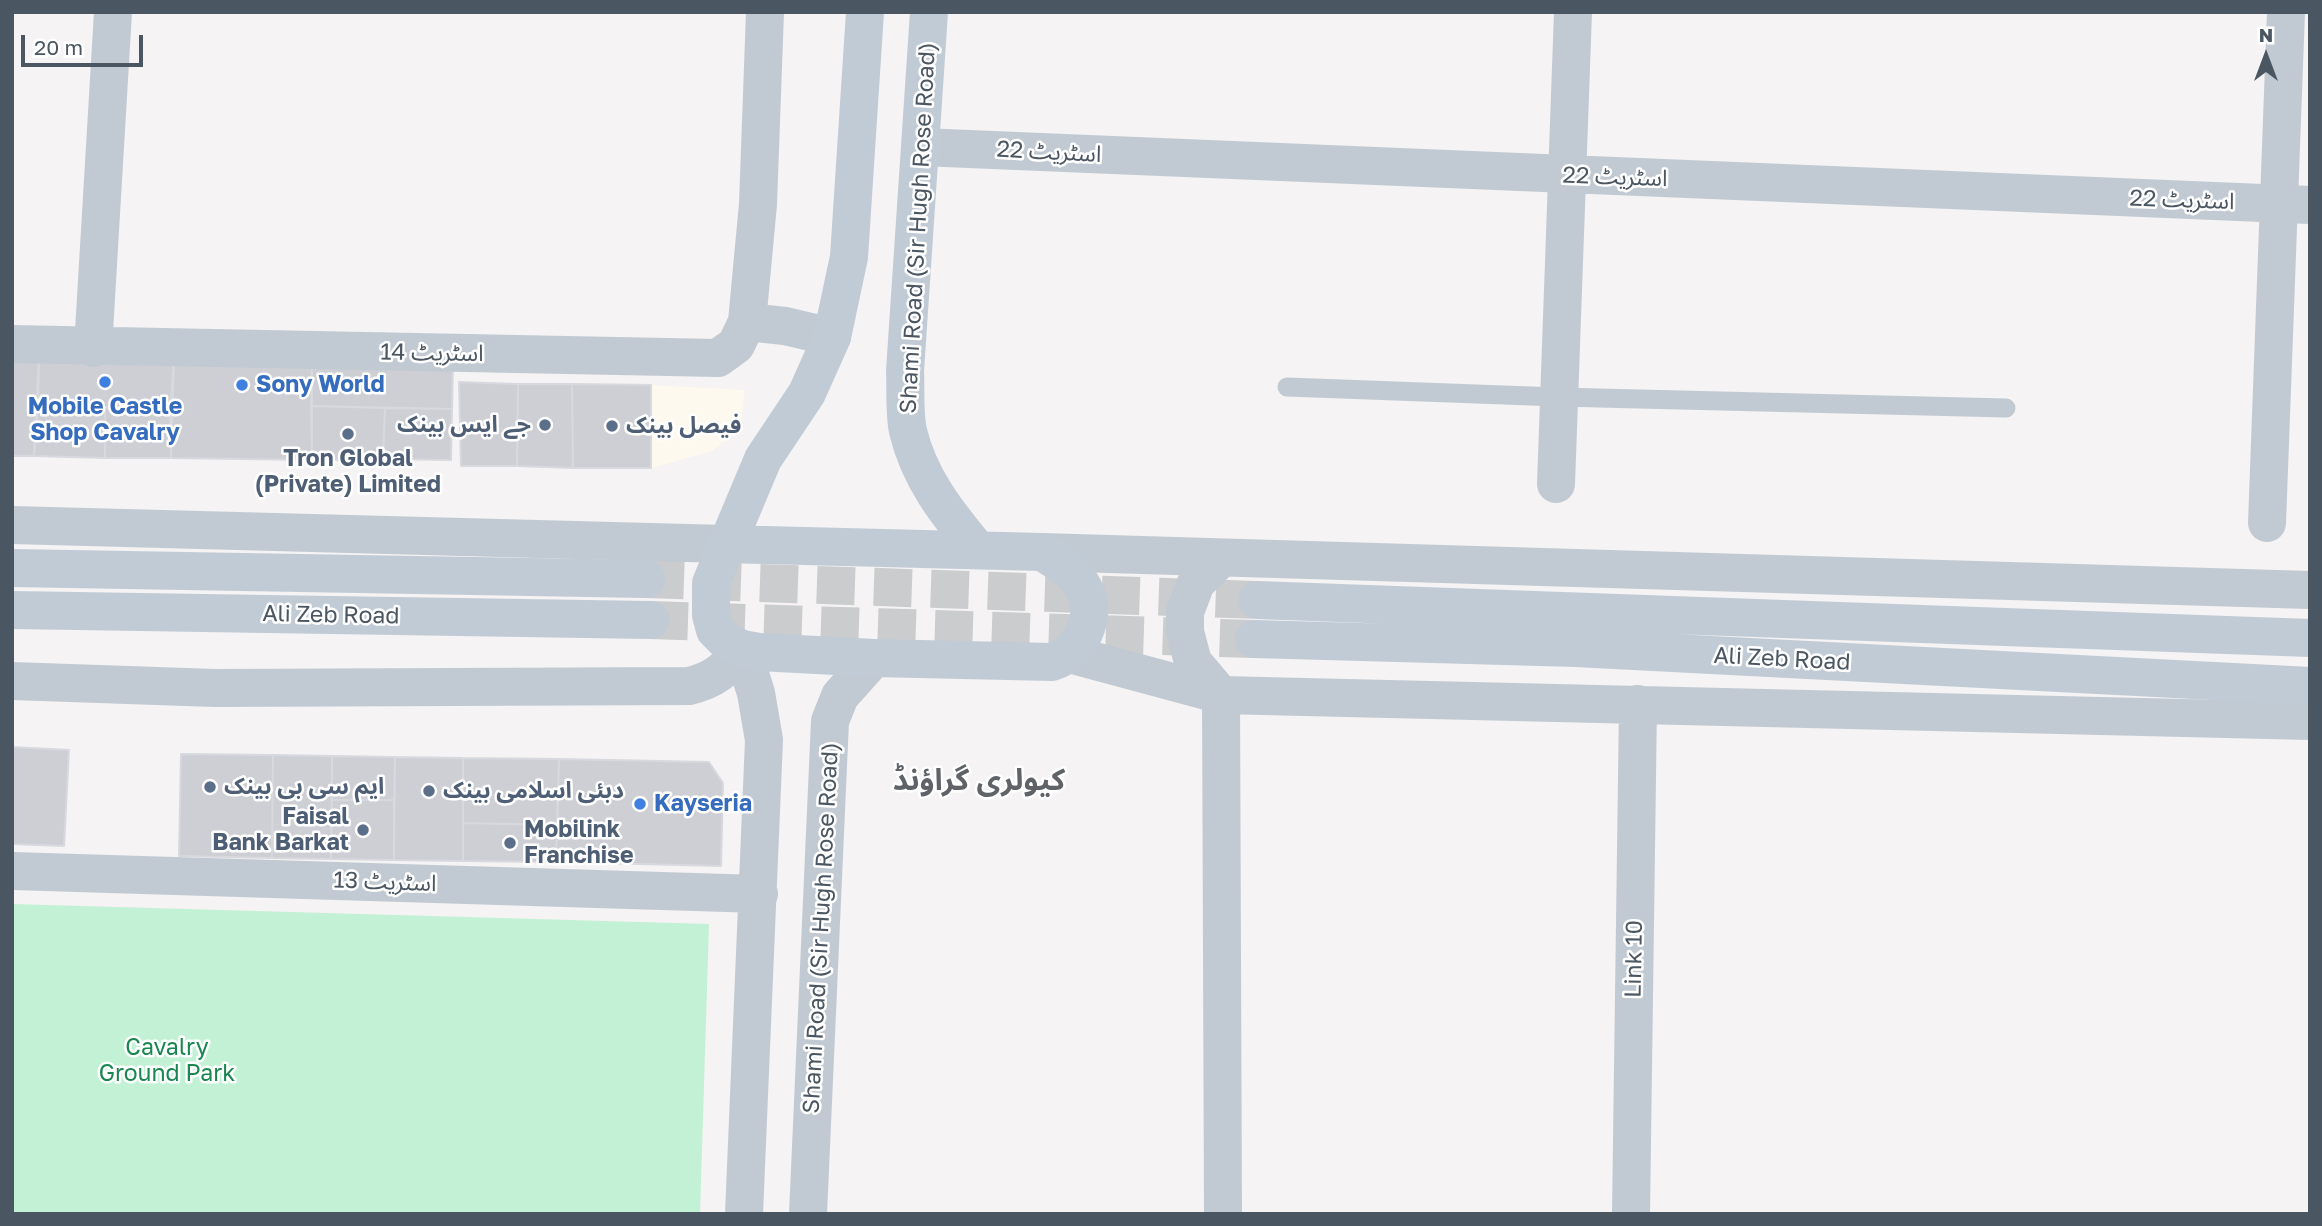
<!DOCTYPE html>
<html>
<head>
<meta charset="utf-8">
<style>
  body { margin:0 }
  #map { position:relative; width:2322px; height:1226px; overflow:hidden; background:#f5f3f3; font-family:"Golos Text",sans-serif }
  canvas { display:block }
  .frame { position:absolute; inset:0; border:14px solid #4a5661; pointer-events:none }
  .north { position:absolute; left:2231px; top:21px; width:70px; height:70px; -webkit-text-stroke:5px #fff; paint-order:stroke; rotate:0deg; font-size:19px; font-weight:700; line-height:28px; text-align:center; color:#4a5661 }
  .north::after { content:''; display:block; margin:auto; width:24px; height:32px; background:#4a5661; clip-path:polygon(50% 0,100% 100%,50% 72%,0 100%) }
  .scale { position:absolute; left:21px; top:35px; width:122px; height:32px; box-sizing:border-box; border:4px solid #4a5661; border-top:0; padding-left:9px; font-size:21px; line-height:24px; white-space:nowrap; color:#4a5661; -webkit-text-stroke:5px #fff; paint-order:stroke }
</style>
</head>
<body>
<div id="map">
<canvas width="2322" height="1226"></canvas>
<div class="frame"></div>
<div class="north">N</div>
<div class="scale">20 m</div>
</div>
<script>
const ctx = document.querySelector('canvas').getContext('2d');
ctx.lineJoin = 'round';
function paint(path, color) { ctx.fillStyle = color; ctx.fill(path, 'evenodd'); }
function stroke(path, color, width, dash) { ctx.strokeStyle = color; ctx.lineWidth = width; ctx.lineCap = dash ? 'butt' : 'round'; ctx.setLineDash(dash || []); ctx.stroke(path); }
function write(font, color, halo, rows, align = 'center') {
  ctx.font = font + ' "Golos Text","Noto Sans Arabic",sans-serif'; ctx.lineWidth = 5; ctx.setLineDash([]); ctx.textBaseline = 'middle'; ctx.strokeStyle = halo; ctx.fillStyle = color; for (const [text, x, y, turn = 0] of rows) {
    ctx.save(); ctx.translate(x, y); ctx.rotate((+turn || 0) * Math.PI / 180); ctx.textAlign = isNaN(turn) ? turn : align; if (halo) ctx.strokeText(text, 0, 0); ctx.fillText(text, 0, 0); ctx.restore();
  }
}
paint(new Path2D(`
  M651,385L745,390L740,428L712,451L651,468Z`), '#fdf9ef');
paint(new Path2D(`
  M12,904L709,924L700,1214H12Z`), '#c3f1d5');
const building = new Path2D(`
  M12,354L39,356L34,456H12Z
  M39,356L174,358L170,410L38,405Z
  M174,358L312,361V460L171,458Z
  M312,361L453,366L452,409L311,406Z
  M459,382L518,384L517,466H461Z
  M518,384H572L573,468L517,466Z
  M572,384L651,385V468H573Z
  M38,405L105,407V458L34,456Z
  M311,406L385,408L383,460H312Z
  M105,407L170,410L171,458H105Z
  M385,408L452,409L451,460L383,459Z
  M12,747L69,750L64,846L12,844Z
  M181,754L273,755L272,858L179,856Z
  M273,755L332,756L331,859L272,858Z
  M332,756L395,757L394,800H332Z
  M395,757L463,758V861L394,860Z
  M463,758L559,759L557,825L463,823Z
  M559,759L709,762L723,783L721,866L556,862Z
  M332,800H394V860L331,859Z
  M463,823L557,825L556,862L463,861Z`);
paint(building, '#cdcfd5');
stroke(building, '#d7d9de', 2);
stroke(new Path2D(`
  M646,579L1257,600
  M650,620L1254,639`), '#caccce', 38, [38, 19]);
stroke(new Path2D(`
  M1287,387L1558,397L2006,408`), '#c1cad2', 19);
stroke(new Path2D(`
  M921,147L2310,205
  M747,322L758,204L765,12
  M12,344L718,358L736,345L747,322L785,326L832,337
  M93,348L113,12
  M1556,484L1573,12
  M2267,523L2286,12
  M12,525L725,544
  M1042,552L2310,590
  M1221,558L1196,583L1185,612V632L1193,662L1221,695L1223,1214
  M742,649L756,693L764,740L744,1214
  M1069,654L1221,695L2310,721
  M12,681L215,688L689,686C714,680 726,670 742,649
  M12,871L759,894
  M808,1214L830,721L840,696L874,658
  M1631,1214L1638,704`), '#c1cad2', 38);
stroke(new Path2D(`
  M929,12L905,371C906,390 904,413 908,431C919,478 947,513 977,549
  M725,544L1042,552C1059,562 1075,572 1084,589C1099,617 1080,653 1052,662L874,658L759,652L742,649L727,642L715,630L711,615V583L763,459L807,393L832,337L849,257L865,12
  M12,568L646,579
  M1257,600L2310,638
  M12,610L650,620
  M1254,639L1576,648L2310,686`), '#c1cbd6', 38);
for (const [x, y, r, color] of [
  [105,382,7,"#3f7fe0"],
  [242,385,7,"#3f7fe0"],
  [545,425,7,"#5c6f8a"],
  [612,426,7,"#5c6f8a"],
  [348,434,7,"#5c6f8a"],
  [210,787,7,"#5c6f8a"],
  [429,791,7,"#5c6f8a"],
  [640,804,7,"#3f7fe0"],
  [363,830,7,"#5c6f8a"],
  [510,843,7,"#5c6f8a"]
]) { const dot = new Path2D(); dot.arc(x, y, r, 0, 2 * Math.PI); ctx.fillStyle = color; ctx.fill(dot); stroke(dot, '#fff', 2.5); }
write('23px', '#4a5661', '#fff', [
  ["اسٹریٹ 22",1049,152,3],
  ["اسٹریٹ 22",1615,177,2],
  ["اسٹریٹ 22",2182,200,2],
  ["Shami Road (Sir Hugh Rose Road)",918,228,-87],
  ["اسٹریٹ 14",432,353,1],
  ["Ali Zeb Road",331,615,1],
  ["Ali Zeb Road",1782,659,3],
  ["اسٹریٹ 13",385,882,2],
  ["Shami Road (Sir Hugh Rose Road)",821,928,-87],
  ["Link 10",1634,959,-89]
]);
write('bold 23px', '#366cbe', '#fff', [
  ["Sony World",256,385],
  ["Mobile Castle",105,407,"center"],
  ["Shop Cavalry",105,433,"center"],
  ["Kayseria",654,804]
], 'left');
write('bold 23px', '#4e5e75', '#fff', [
  ["جے ایس بینک",531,425,"right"],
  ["فیصل بینک",626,426],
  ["Tron Global",348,459,"center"],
  ["(Private) Limited",348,485,"center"],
  ["ایم سی بی بینک",224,787],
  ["دبئی اسلامی بینک",443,791],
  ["Faisal",349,817,"right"],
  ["Bank Barkat",349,843,"right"],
  ["Mobilink",524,830],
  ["Franchise",524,856]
], 'left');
write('23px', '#17864f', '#fff', [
  ["Cavalry",167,1048],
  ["Ground Park",167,1074]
]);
write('bold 30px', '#5f6368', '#fff', [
  ["کیولری گراؤنڈ",979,780]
]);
</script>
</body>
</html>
